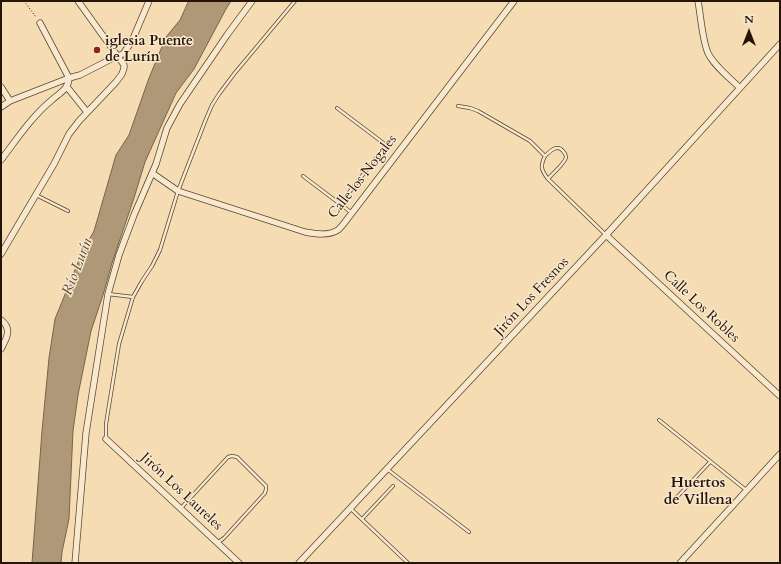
<!DOCTYPE html>
<html>
<head>
<meta charset="utf-8">
<style>
  body { margin:0 }
  #map { position:relative; width:781px; height:564px; overflow:hidden; background:#f5dcb2; font-family:Cardo,serif }
  canvas { display:block }
  .frame { position:absolute; inset:0; border:2px solid #251408; pointer-events:none }
  .north { position:absolute; left:729px; top:12px; width:40px; height:40px; -webkit-text-stroke:3px #f8e8cd; paint-order:stroke; rotate:0deg; font-size:11px; font-weight:700; line-height:16px; text-align:center; color:#251408 }
  .north::after { content:''; display:block; margin:auto; width:14px; height:18px; background:#251408; clip-path:polygon(50% 0,100% 100%,50% 72%,0 100%) }
</style>
</head>
<body>
<div id="map">
<canvas width="781" height="564"></canvas>
<div class="frame"></div>
<div class="north">N</div>
</div>
<script>
const ctx = document.querySelector('canvas').getContext('2d');
ctx.lineJoin = 'round';
function paint(path, color) { ctx.fillStyle = color; ctx.fill(path, 'evenodd'); }
function stroke(path, color, width, dash) { ctx.strokeStyle = color; ctx.lineWidth = width; ctx.lineCap = dash ? 'butt' : 'round'; ctx.setLineDash(dash || []); ctx.stroke(path); }
function write(font, color, halo, rows, align = 'center') {
  ctx.font = font + ' Cardo,serif'; ctx.lineWidth = 3; ctx.setLineDash([]); ctx.textBaseline = 'middle'; ctx.strokeStyle = halo; ctx.fillStyle = color; for (const [text, x, y, turn = 0] of rows) {
    ctx.save(); ctx.translate(x, y); ctx.rotate((+turn || 0) * Math.PI / 180); ctx.textAlign = isNaN(turn) ? turn : align; if (halo) ctx.strokeText(text, 0, 0); ctx.fillText(text, 0, 0); ctx.restore();
  }
}
const water = new Path2D(`
  M189,1H231L226,9L194,69L176,93L145,162L134,198L112,263L103,295L91,331L78,395L73,431L69,519L62,552L61,563H32L42,431L49,358L55,319L81,255L94,231L116,155L129,135L149,78L166,37L180,20Z`);
paint(water, '#ae9878');
stroke(water, '#77634b', 1);
const service = new Path2D(`
  M458,106L470,108L478,111L530,141L545,156C550,151 557,144 563,151C565,153 566,154 566,157C566,162 552,174 548,179L606,235
  M337,108L386,145L344,199L339,203
  M545,156C540,166 541,170 548,179
  M303,176L352,213
  M36,195L68,211
  M108,294L133,297
  M659,420L746,490
  M106,439V424L119,344L133,297L142,281L152,266L160,250L178,191L206,119L212,105L219,94L234,74L295,1
  M387,469L469,532
  M677,497L710,462
  M181,508L228,457L232,456L237,457L266,486V489L265,493L224,538L217,543
  M350,508L408,563
  M362,519L393,486`);
const minor = new Path2D(`
  M698,1C701,17 702,39 708,53C714,66 730,78 740,88
  M40,23L69,78
  M1,87L10,101
  M67,87L87,112
  M1,107L10,101L69,78L80,75L117,56L123,54L132,41L149,1
  M1,160C17,139 32,116 53,99C60,93 69,88 69,78
  M152,173L178,191L305,232C316,234 328,236 338,230C340,228 343,225 345,222L514,1
  M606,235L780,396
  M1,254L54,164L69,134L79,121L116,82L122,74L124,68V65L78,1
  M1,320C13,329 6,339 1,349
  M106,439L239,563
  M75,563L86,433L108,294L119,255L134,215L156,164L167,128L180,104L227,35L252,1
  M299,563L606,235L780,44
  M680,563L780,454`);
stroke(service, '#594632', 4);
stroke(minor, '#594632', 7);
stroke(new Path2D(`
  M24,1L36,17`), '#251408', 1, [1, 2]);
stroke(service, '#f8e8cd', 2.5);
stroke(minor, '#f8e8cd', 5.5);
for (const [x, y, r, color] of [
  [97,50,4,"#8f2418"]
]) { const dot = new Path2D(); dot.arc(x, y, r, 0, 2 * Math.PI); ctx.fillStyle = color; ctx.fill(dot); stroke(dot, '#f8e8cd', 1.5); }
write('bold 14px', '#251408', '#f8e8cd', [
  ["iglesia Puente",105,42],
  ["de Lurín",105,58]
], 'left');
write('14px', '#251408', '#f8e8cd', [
  ["Calle los Nogales",363,177,-52],
  ["Jirón Los Fresnos",532,297,-47],
  ["Calle Los Robles",701,307,43],
  ["Jirón Los Laureles",181,492,43]
]);
write('italic 15px', '#5c4935', '#f8e8cd', [
  ["Río Lurín",78,267,-69]
]);
write('bold 15px', '#251408', '#f8e8cd', [
  ["Huertos",698,484],
  ["de Villena",698,501]
]);
</script>
</body>
</html>
